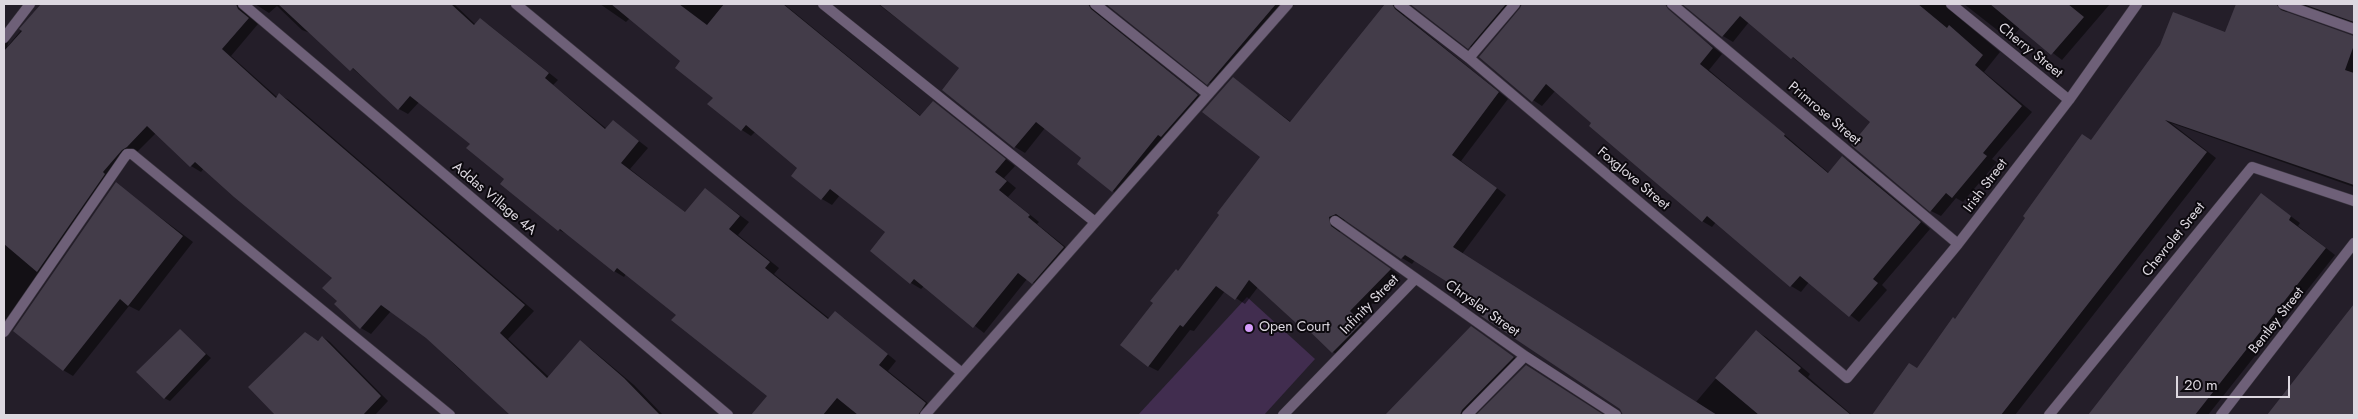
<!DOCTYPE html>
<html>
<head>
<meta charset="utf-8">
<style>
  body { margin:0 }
  #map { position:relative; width:2358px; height:419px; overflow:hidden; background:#241e29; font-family:Jost,sans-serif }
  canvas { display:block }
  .frame { position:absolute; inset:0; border:5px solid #ddd8e0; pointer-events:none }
  .scale { position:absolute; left:2176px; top:376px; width:114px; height:22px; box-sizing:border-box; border:2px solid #ddd8e0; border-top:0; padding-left:6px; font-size:15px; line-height:18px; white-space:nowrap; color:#ddd8e0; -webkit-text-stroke:4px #0c090e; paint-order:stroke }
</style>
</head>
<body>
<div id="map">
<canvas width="2358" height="419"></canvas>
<div class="frame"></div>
<div class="scale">20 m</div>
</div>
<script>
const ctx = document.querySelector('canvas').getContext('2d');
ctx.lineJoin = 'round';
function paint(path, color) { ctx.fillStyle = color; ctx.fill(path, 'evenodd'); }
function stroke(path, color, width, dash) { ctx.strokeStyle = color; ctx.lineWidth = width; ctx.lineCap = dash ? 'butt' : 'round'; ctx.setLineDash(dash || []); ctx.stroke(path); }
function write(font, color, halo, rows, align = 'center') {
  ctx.font = font + ' Jost,sans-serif'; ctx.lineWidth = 4; ctx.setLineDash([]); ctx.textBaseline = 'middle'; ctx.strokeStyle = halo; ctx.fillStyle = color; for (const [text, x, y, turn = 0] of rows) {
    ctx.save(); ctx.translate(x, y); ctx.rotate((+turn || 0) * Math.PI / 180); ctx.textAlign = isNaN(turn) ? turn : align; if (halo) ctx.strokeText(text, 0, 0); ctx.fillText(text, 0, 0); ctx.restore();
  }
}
paint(new Path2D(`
  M1247,297L1315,359L1264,415H1138Z`), '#412d4f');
paint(new Path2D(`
  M43,4H250H248L246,13L258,24L231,56L277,97L280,95L289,100L534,311L508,339L549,377L581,342L590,348L634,385L663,415H520L461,371L426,337L391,311L371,334L361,328L336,304L339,301L333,277L204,168L201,172L191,166L156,133L137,152L132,155L14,324L5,319L4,32L10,37L7,47Z
  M255,4H408L415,10L421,4H454L476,25L480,19L489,25L558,80L553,85L607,129L613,121L648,148L630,169L686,213L705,189L749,222L738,235L779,268L774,274L830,319L835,313L844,318L896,361L888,371L934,408L928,415H776L762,404L769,395L678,314L626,274L624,277L614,271L569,235L559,230L502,184L506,179L472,143L420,101L408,114L399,109L313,34L302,30L277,6L269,13Z
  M600,4H754L762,11L768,4H784L922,117L933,103L1015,166L1004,178L1016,188L1008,197L1039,222L1037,224L1073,253L1042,288L1027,279L984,333L924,286L921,289L911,283L871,251L886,232L840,195L832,205L822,199L793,176L799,168L755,132L751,136L742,130L682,61L630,18L626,22Z
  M878,4H1102L1098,10L1101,16L1207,102L1122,197L1113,191L1082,158L1045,128L1025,153L1015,147L943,90L961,68Z
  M1108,4H1295L1218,89Z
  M1386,4H1406L1402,9L1405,16L1508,99L1461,161L1506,195L1462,254L1696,402L1756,331L1766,337L1810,374L1808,377L1852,415H1659L1647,408L1640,415H1624L1621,408L1490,308L1415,260L1412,264L1402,258L1346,220L1339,223L1340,233L1400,276L1359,317L1372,329L1343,358L1333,352L1307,327L1296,322L1258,287L1245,304L1225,291L1194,331L1190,330L1158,371L1148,366L1178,272L1262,157L1233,78L1291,122Z
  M1412,4H1522L1479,53Z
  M1523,4H1634L1678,41L1688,28L1722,54L1709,70L1829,173L1842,157L1852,163L1930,229L1882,285L1887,290L1859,322L1809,282L1801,292L1791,286L1716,222L1712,227L1702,221L1555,91L1542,106L1533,100L1521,9Z
  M1709,4H1905L1909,7L1911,4H1958L1954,13L1957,16L2000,52L1984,72L2032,112L1992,159L1997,162L1963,202L1956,198L1941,216L1931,211L1872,122L1749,22L1733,42L1723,36L1699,16Z
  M1964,4H2110L2062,60L2020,28L2010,40Z
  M2238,4H2289L2286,8L2287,14L2354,36V187L2171,123L2216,158L2015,415H1874L1910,364L1918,369L2092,141L2226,34Z
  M2300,4H2354V23Z
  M116,184L193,242L139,311L129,306L73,376L63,370Z
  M2262,195L2300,223L2298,226L2335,255L2208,415H2090Z
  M2354,306V415H2269Z
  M1471,328L1523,363L1472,415H1387Z
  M180,331L211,358L170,401L164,398Z
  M323,337L330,342L388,401L375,415H277L250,387Z
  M1526,366L1536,372L1603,415H1478Z`), '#0007');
paint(new Path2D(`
  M41,4H236L238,9L249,18L222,49L276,98L279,93L525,305L500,333L547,378L580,340L624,378L660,415H510L426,338L381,305L360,329L334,304L337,301L322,288L332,278L234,197L195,162L190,167L147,126L127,147L122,150L103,172L105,174L37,272L4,244V51L22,31L19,29Z
  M278,4H451L474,25L480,18L549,73L545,78L605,129L613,120L639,141L621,163L685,212L705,188L740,216L729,229L770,262L765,268L828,319L835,311L888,354L879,365L926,403L918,415H858L837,398L823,415H751L767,396L671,320L676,315L617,268L614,272L560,229L558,231L500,184L504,179L466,148L470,144L410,96L398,110L353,68L350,71Z
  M611,4H679L707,25L724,4H783L920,116L933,101L1006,159L995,172L1007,181L999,190L1030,215L1028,217L1064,247L1032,284L1018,273L973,328L914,279L910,284L870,251L885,232L830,189L821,200L791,176L797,168L746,125L741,131L707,104L713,98L675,68L680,61Z
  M879,4H1088L1091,9L1198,95L1161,137L1158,135L1112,192L1077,164L1081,158L1036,122L1014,148L942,90L959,68Z
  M1106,4H1276L1207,85Z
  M1385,4H1392L1395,9L1499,92L1452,155L1497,188L1453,247L1717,415H1623L1620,409L1481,316L1488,308L1405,255L1401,259L1336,214L1329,217L1331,226L1391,269L1350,311L1362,323L1332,353L1298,320L1296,323L1249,280L1235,300L1216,286L1183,327L1180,325L1148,367L1120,345L1153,303L1150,301L1176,269L1178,271L1219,215L1217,213L1260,157L1202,112L1233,77L1290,122Z
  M1410,4H1506L1468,49Z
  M1522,4H1665L1668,9L1713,48L1700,64L1785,134L1784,136L1828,173L1842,156L1921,222L1873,279L1878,283L1849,317L1800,276L1790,287L1707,216L1702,222L1589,126L1591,123L1546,84L1532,102L1479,57L1520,8Z
  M1682,4H1918L1947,28L1949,25L1983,55L1975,65L2022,106L1983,153L1987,156L1952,198L1946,193L1930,212L1851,145L1870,122L1793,57L1791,59L1740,16L1722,37Z
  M1990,4H2068L2084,17L2051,55Z
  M2236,4H2276L2281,10L2354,36V45L2345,70L2354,73V185L2165,120L2207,152L2001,415H1872L1909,363L1917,368L1953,317L1955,319L2025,218L2023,216L2082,134L2091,140L2160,45L2173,12L2225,32Z
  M2303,4H2354V22Z
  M116,182L183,236L128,306L120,299L63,371L13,331Z
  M2261,193L2291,216L2289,220L2326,248L2195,415H2088Z
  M2354,304V415H2267L2314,355Z
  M1471,326L1514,357L1462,410L1460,415H1385Z
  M180,329L206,354L164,399L136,372Z
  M1756,330L1801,368L1798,371L1851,415H1759L1715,378Z
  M305,332L318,341L322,336L381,396L363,415H275L248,387Z
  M1526,365L1604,415H1476Z`), '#433c49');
const street = new Path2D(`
  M243,4L728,415
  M516,4L962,373
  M823,4L1095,222
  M1095,4L1208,94
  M1399,4L1469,58L1847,378L1958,244L2069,100L2137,4
  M1672,4L1958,244
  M1951,4L2069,100
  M2283,4L2354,29
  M4,38L30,4
  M1469,58L1515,4
  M1335,221L1525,356L1616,415
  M4,332L124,158L127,154H132L450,415
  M925,415L1288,4
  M1283,415L1415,279
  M1467,415L1525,356
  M2049,415L2252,167L2354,201
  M2221,415L2354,243`);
stroke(street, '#3e3843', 11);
stroke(street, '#6e6078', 10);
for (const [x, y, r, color] of [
  [1249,328,5,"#d59cfb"]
]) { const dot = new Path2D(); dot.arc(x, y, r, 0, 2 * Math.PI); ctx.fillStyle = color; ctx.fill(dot); stroke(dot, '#0c090e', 2); }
write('14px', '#ddd8e0', '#0c090e', [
  ["Cherry Street",2030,51,39],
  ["Primrose Street",1824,114,40],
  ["Foxglove Street",1633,179,40],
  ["Irish Street",1986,186,-53],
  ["Addas Village 4A",494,199,40],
  ["Chevrolet Sreet",2174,240,-51],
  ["Infinity Street",1370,305,-46],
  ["Chrysler Street",1482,309,35],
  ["Bentley Street",2277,321,-52]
]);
write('14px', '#ddd8e0', '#0c090e', [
  ["Open Court",1259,328]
], 'left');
</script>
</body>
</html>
